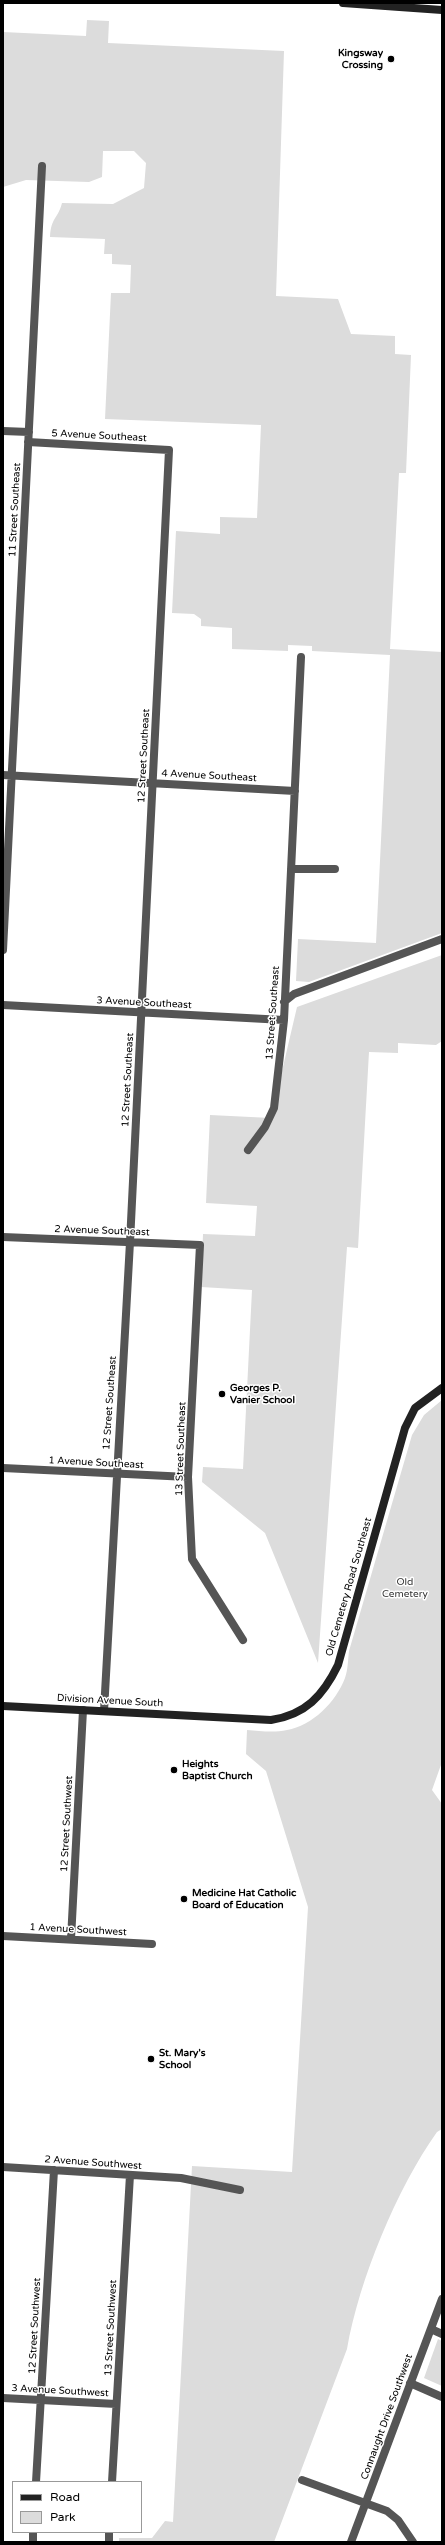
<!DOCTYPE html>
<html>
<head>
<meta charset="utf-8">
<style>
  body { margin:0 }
  #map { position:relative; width:445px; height:2545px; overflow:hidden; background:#fff; font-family:"Varela Round",sans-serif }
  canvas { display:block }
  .frame { position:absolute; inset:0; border:4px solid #000; pointer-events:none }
  .legend { position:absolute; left:12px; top:2481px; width:130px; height:52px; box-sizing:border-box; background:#fff; border:1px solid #999; margin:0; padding:5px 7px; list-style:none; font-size:12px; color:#000 }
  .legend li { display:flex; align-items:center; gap:8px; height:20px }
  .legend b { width:20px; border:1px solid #999 }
</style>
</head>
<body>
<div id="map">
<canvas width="445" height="2545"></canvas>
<div class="frame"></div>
<ul class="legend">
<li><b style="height:5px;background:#222"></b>Road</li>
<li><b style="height:11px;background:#dcdcdc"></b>Park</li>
</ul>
</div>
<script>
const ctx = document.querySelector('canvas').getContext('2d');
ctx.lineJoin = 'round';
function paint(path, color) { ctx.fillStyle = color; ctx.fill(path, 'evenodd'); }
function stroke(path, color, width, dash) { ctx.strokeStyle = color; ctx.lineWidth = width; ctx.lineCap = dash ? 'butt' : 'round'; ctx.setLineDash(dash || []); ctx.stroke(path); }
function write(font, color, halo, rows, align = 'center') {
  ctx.font = font + ' "Varela Round",sans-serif'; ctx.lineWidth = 3; ctx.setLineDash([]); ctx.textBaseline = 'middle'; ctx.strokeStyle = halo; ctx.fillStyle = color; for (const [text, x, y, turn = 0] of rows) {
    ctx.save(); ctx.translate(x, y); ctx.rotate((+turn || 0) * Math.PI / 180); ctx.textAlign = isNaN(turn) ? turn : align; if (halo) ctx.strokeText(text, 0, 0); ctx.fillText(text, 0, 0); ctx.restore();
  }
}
paint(new Path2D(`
  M87,20L109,21L108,43L284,51L276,296L338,299L351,334L395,336V354L411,355L406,473H399L390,649L442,652V933L309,982L296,981L298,939L376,943L390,655L312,651V646L288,645V651L232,649V628L201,626V619L194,614L172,613L176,531L220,534V517L257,518L261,425L105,419L111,293H130L131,265L112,264V254H104L105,239L50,237C51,217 58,219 62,203L113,204L144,188L146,163L134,151H103L102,177L89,182L26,180L3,187V32L86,36Z
  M442,955V1041L436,1045L398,1043V1053L369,1052L358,1248L347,1247L318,1663L265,1533L202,1482L203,1467L243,1469L252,1290L201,1287L203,1234L255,1236L257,1206L206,1203L210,1115L271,1118L297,1007Z
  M442,1400V1762L432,1790L442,1804V2129L437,2132C397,2188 359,2280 347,2349L274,2542H119V2538H152L165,2521L173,2522L192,2166L292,2172L308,1907L266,1771L246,1754L247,1730C260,1731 274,1733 287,1730C312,1726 336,1702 345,1678C348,1670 348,1659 349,1651L412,1435L424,1415Z
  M438,2339L442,2341V2386L424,2378Z`), '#dcdcdc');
stroke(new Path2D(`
  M3,431L29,432
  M28,442L169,450L130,1242L104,1711
  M3,775L295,791
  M291,869H335
  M3,950L42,166
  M284,1002L294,994L442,939
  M3,1005L284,1020
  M248,1150L265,1127L274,1108L284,1020L301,657
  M3,1237L200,1245L188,1477L192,1559L243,1640
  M3,1468L188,1477
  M3,1936L152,1944
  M71,1939L83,1710
  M3,2167L181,2178L240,2190
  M431,2329L442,2334
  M410,2383L442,2397
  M3,2398L116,2404
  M302,2480L387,2511L398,2520L413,2542
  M36,2482L54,2170
  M112,2482L130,2175
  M33,2542V2532
  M109,2542V2532
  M351,2542L442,2299`), '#555', 8);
stroke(new Path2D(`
  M343,3L442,10
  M3,1706L271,1720C305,1715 323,1696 338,1665L405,1428L415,1408L442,1388`), '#222', 8);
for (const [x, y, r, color] of [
  [391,59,4,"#000"],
  [222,1394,4,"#000"],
  [174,1770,4,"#000"],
  [184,1899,4,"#000"],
  [151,2059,4,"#000"]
]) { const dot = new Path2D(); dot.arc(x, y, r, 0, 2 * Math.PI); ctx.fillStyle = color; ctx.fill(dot); stroke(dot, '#fff', 1.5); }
write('bold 10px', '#000', '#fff', [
  ["Kingsway",383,53,"right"],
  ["Crossing",383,65,"right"],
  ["Georges P.",230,1388],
  ["Vanier School",230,1400],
  ["Heights",182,1764],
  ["Baptist Church",182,1776],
  ["Medicine Hat Catholic",192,1893],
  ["Board of Education",192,1905],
  ["St. Mary's",159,2053],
  ["School",159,2065]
], 'left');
write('10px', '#000', '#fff', [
  ["5 Avenue Southeast",99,436,3],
  ["11 Street Southeast",15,510,-87],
  ["12 Street Southeast",144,756,-87],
  ["4 Avenue Southeast",209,776,3],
  ["3 Avenue Southeast",144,1003,3],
  ["13 Street Southeast",273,1013,-86],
  ["12 Street Southeast",128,1080,-87],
  ["2 Avenue Southeast",102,1231,2],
  ["12 Street Southeast",110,1403,-86],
  ["13 Street Southeast",181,1449,-88],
  ["1 Avenue Southeast",96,1463,3],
  ["Old Cemetery Road Southeast",349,1587,-74],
  ["Division Avenue South",110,1701,3],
  ["12 Street Southwest",67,1824,-87],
  ["1 Avenue Southwest",78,1930,3],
  ["2 Avenue Southwest",93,2163,4],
  ["12 Street Southwest",35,2326,-87],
  ["13 Street Southwest",111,2328,-87],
  ["3 Avenue Southwest",60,2391,3],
  ["Connaught Drive Southwest",387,2417,-70]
]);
write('10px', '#333', '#fff', [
  ["Old",405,1582],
  ["Cemetery",405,1594]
]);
</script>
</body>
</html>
